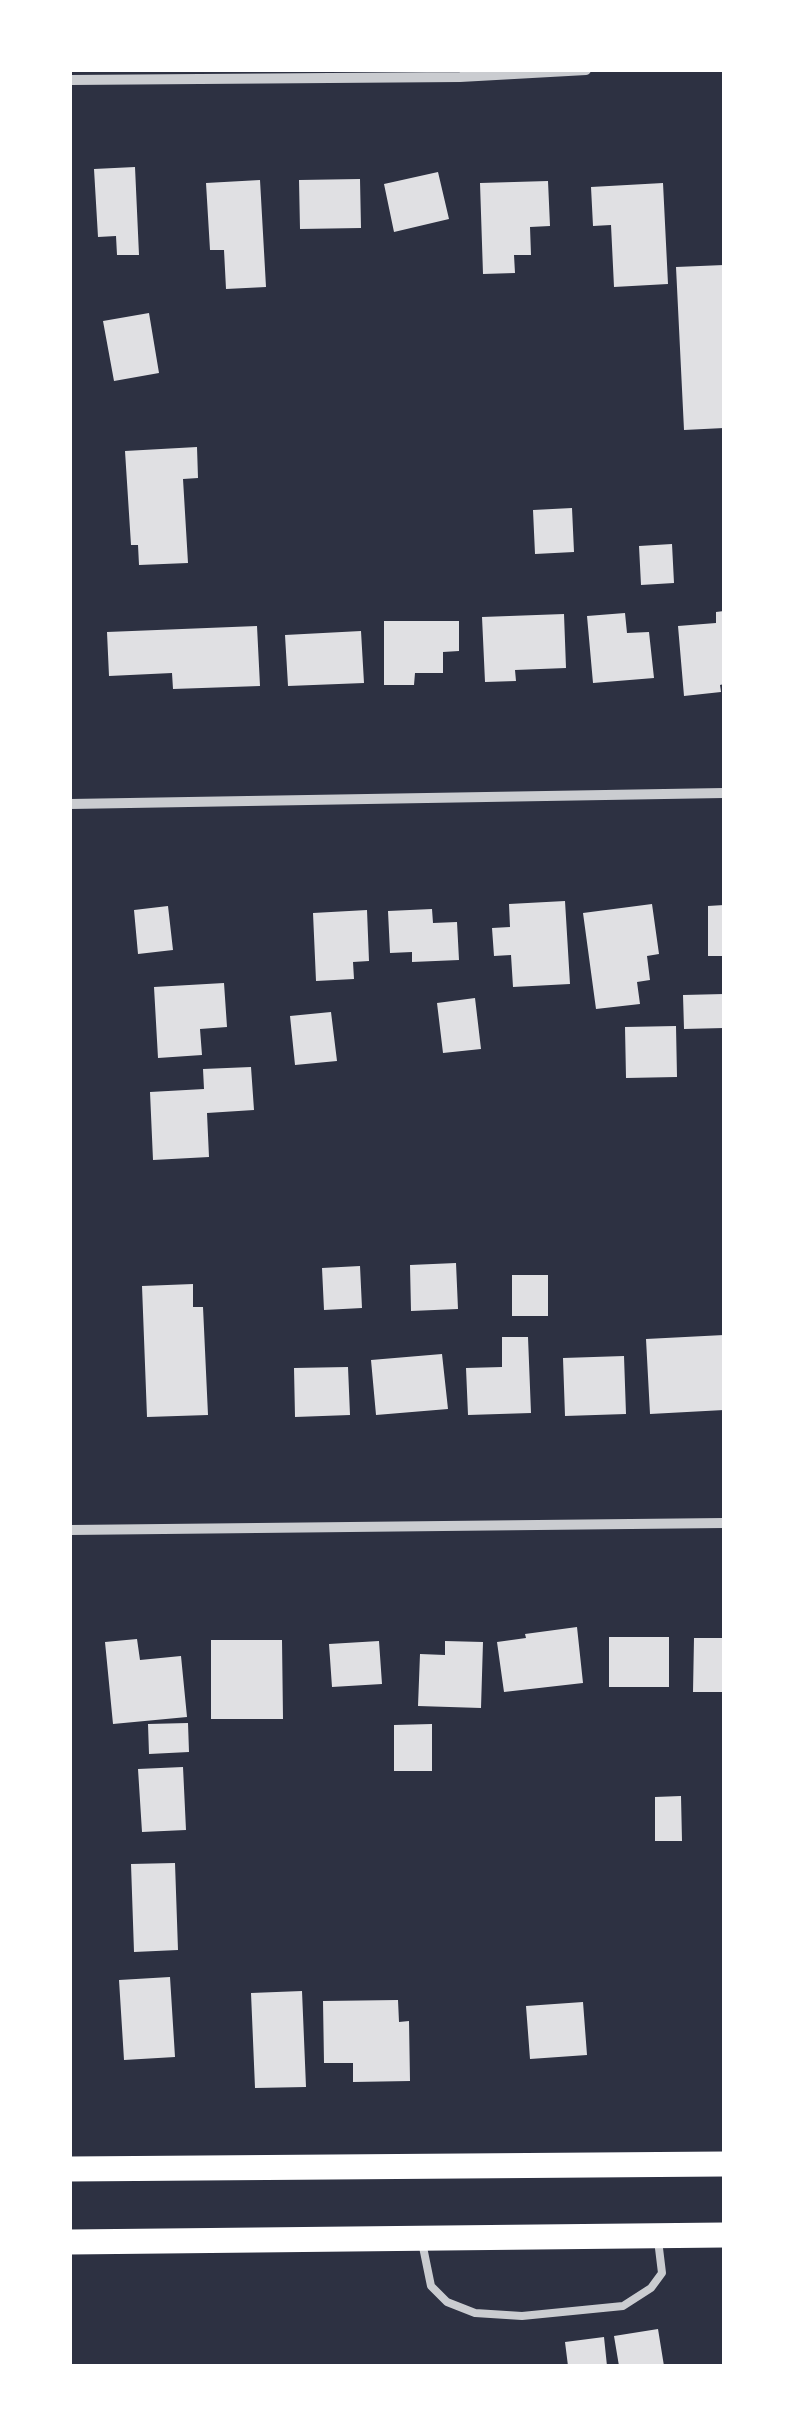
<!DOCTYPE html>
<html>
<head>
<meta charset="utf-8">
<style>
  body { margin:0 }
  #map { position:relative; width:794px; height:2436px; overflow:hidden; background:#2d3142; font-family:"Libre Baskerville",serif }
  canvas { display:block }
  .frame { position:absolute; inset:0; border:72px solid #fff; pointer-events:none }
</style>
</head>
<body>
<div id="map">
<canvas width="794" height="2436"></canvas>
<div class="frame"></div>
</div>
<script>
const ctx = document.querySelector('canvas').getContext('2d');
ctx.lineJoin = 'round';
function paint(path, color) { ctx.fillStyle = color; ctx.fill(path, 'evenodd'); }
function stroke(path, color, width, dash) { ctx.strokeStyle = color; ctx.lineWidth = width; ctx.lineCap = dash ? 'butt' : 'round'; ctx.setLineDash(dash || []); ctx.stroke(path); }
paint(new Path2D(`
  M135,167L139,255H117L116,236L98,237L94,169Z
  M438,172L449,219L394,232L384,184Z
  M360,179L361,228L300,229L299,180Z
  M260,180L266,287L226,289L224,250H210L206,183Z
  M548,181L550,226L530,227L531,255H514L515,273L483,274L480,183Z
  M663,183L668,284L614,287L611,225L593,226L591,187Z
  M724,265V428L684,430L676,267Z
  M149,313L159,373L114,381L103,321Z
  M197,447L198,478L183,479L188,563L139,565L138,545H131L125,451Z
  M572,508L574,552L535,554L533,510Z
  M672,544L674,583L641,585L639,546Z
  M724,611V684L720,685L721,692L684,696L678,626L716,623V612Z
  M625,613L627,633L649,632L654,678L593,683L587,616Z
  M564,614L566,668L515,670L516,681L485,682L482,617Z
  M384,621H459V651L443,652V673H415L414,685H384Z
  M257,626L260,686L173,689L172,673L109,676L107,632Z
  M361,631L364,683L288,686L285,635Z
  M565,901L570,984L513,987L511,955L494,956L492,928L510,927L509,904Z
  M652,904L659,954L647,956L650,980L637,982L640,1004L596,1009L583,913Z
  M724,905V956H708V906Z
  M168,906L173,950L138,954L134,910Z
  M432,909L433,923L457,922L459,960L412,962V952L390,953L388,911Z
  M367,910L369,961L353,962L354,979L316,981L313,913Z
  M224,983L227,1027L200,1029L202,1055L158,1058L154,987Z
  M724,994V1028L684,1029L683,995Z
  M475,998L481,1049L443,1053L437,1003Z
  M331,1012L337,1061L295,1065L290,1016Z
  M676,1026L677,1077L626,1078L625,1027Z
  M251,1067L254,1110L207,1113L209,1157L153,1160L150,1092L204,1089L203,1069Z
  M456,1263L458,1309L411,1311L410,1265Z
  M360,1266L362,1308L324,1310L322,1268Z
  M512,1275H548V1316H512Z
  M193,1284V1307H203L208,1415L147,1417L142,1286Z
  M724,1335V1410L650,1414L646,1339Z
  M502,1337H528L531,1413L468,1415L466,1368L502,1367Z
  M442,1354L448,1409L376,1415L371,1360Z
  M624,1356L626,1414L565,1416L563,1358Z
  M348,1367L350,1415L295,1417L294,1368Z
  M577,1627L583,1683L504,1692L497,1642L526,1638L525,1634Z
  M609,1637H669V1687H609Z
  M694,1638H724V1692H693Z
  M137,1639L140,1660L181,1656L187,1717L113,1724L105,1642Z
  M211,1640H282L283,1719H211Z
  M379,1641L382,1684L332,1687L329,1644Z
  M445,1641L483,1642L481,1708L418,1706L420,1654L445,1655Z
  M188,1723L189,1752L149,1754L148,1724Z
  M432,1724V1771H394V1725Z
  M183,1767L186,1830L142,1832L138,1769Z
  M681,1796L682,1841H655V1797Z
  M175,1863L178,1950L134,1952L131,1864Z
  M170,1977L175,2057L124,2060L119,1980Z
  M302,1991L306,2087L255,2088L251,1993Z
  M398,2000L399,2022L409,2021L410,2081L353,2082V2063H324L323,2001Z
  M583,2002L587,2055L530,2059L526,2006Z
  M658,2329L664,2366H619L614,2336Z
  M604,2337L607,2366H568L565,2342Z`), '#e0e0e3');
stroke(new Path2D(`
  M422,2242L431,2286L447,2302L475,2313L522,2316L623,2306L651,2288L662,2273L658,2240`), '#caccd0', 8);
stroke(new Path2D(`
  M70,80L460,77L586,70
  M70,804L724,793
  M70,1530L724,1523`), '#caccd0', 10);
stroke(new Path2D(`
  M70,2169L724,2164
  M70,2242L724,2235`), '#fff', 25);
</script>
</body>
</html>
